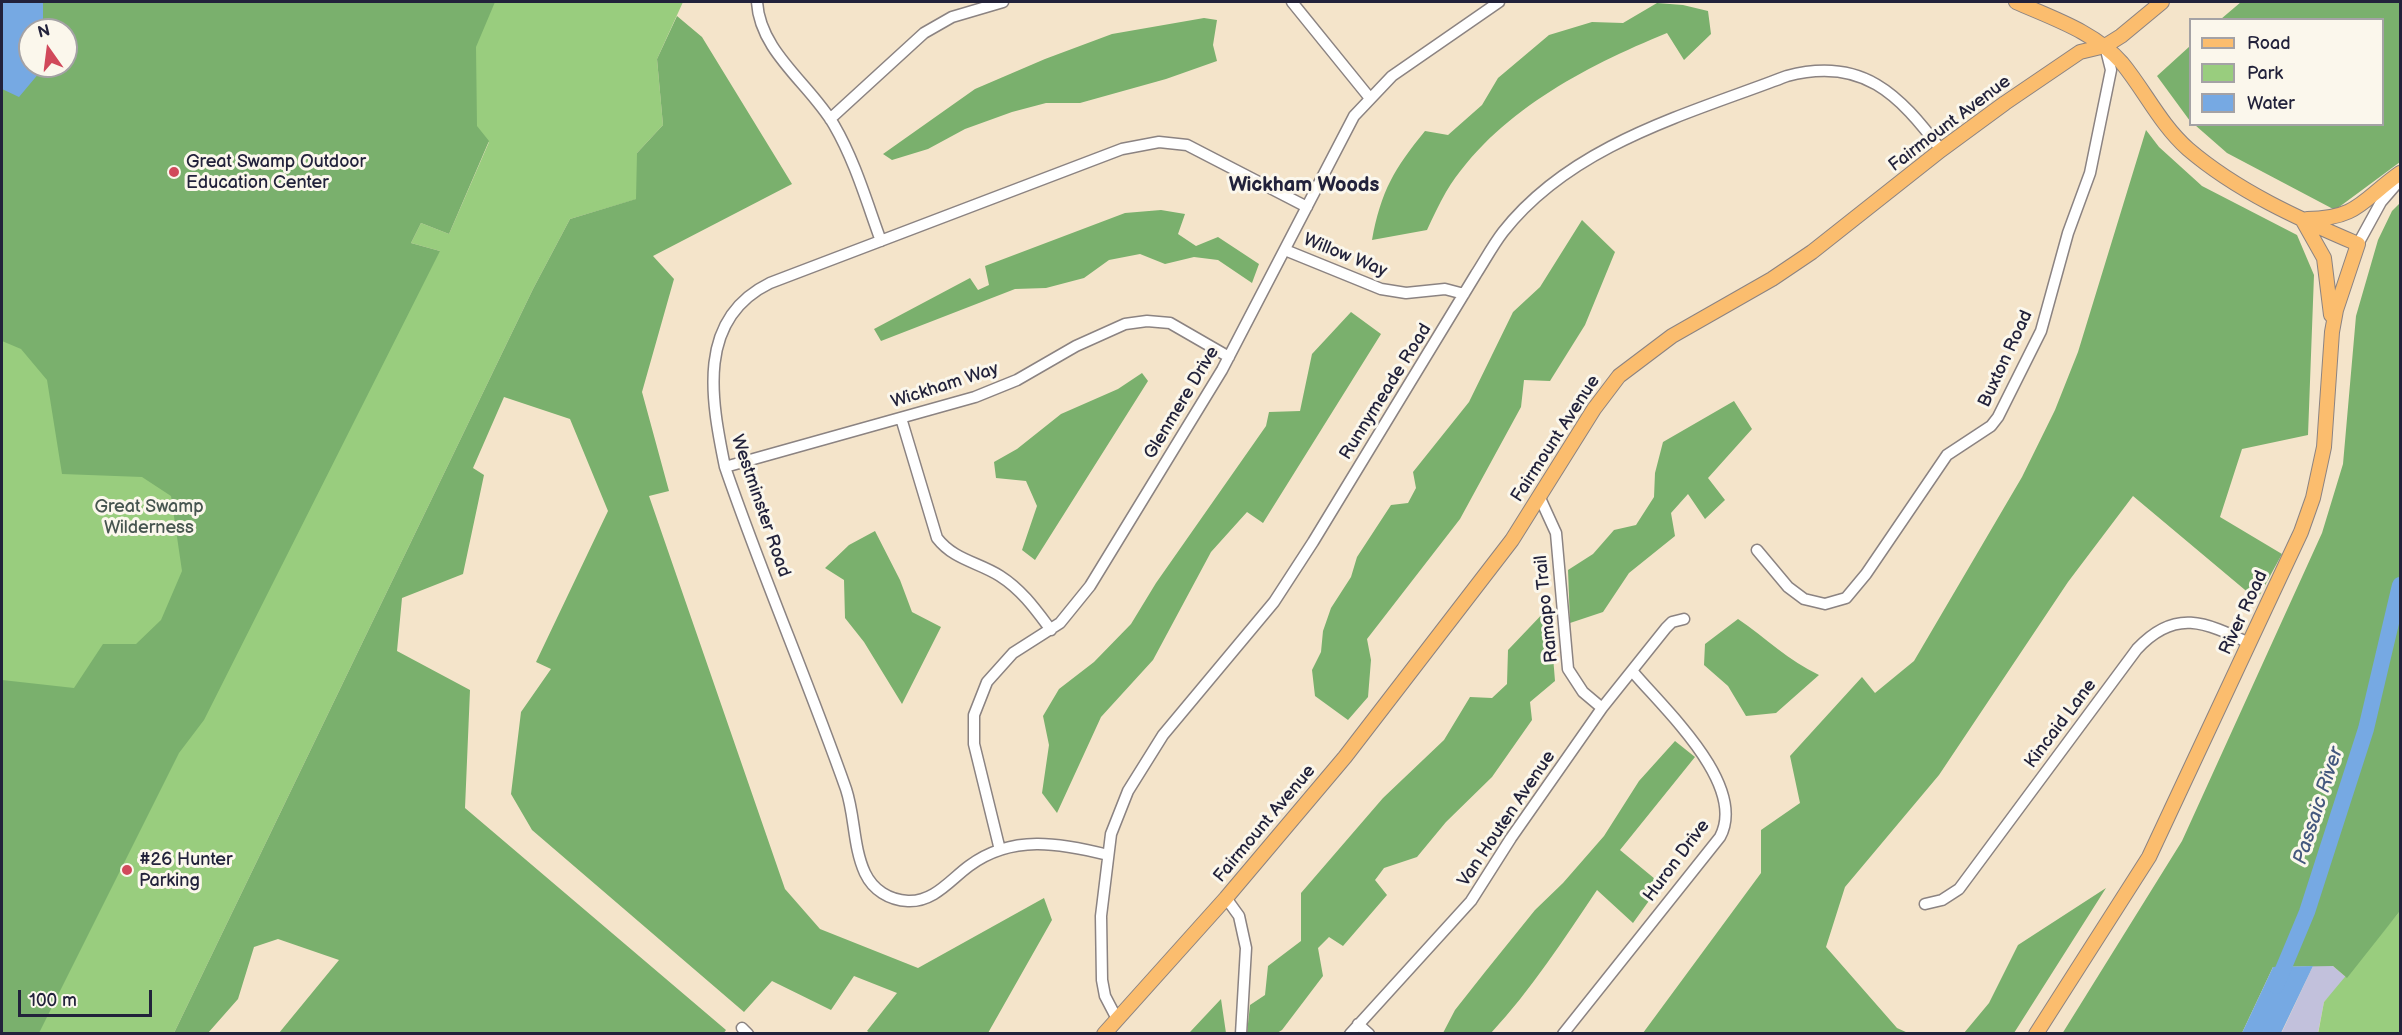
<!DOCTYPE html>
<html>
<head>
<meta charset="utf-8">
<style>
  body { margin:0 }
  #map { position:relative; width:2402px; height:1035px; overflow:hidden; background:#f4e4ca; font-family:"Balsamiq Sans",sans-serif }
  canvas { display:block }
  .frame { position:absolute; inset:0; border:3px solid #22223b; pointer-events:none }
  .legend { position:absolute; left:2189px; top:18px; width:195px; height:108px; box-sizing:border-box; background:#fbf7ec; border:2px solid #a4a2a5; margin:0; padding:8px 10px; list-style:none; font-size:18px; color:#22223b }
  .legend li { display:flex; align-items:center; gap:12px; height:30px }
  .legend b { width:30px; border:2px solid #a4a2a5 }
  .north { position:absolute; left:18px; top:18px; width:60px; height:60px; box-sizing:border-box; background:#fbf7ec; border:2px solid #a4a2a5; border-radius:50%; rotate:346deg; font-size:16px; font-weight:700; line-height:24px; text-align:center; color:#22223b }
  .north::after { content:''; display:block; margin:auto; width:21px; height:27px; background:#d1495b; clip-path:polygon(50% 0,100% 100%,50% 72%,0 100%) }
  .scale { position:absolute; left:18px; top:990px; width:134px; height:27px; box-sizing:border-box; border:3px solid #22223b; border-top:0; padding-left:8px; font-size:18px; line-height:21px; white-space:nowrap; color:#22223b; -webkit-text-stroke:4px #fbf7ec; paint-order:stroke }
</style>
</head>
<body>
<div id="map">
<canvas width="2402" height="1035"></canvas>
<div class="frame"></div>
<ul class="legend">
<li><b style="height:8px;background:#fbbd6e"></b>Road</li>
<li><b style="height:16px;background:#99cd7e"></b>Park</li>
<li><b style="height:16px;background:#76a9e3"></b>Water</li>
</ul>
<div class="north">N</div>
<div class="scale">100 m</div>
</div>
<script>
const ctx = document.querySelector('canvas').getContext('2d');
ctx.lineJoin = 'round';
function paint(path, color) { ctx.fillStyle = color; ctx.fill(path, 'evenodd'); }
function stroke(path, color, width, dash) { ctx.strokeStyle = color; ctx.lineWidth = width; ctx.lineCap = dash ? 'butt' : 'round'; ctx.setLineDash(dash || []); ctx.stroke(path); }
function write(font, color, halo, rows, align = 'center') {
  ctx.font = font + ' "Balsamiq Sans",sans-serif'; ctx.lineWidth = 6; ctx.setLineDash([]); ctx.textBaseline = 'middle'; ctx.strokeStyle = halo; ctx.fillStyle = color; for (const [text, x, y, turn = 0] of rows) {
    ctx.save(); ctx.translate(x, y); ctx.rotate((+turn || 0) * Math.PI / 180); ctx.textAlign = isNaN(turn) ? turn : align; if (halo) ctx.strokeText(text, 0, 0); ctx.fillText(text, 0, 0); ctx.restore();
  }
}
paint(new Path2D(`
  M2313,966H2333L2347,978L2324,1002L2318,1033L2281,1034Z`), '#c2c1dc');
paint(new Path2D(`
  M2,2H683L657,59L663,125L637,153V199L570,219L533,289L174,1033L2,1034ZM30,30H66V66H30ZM489,142L449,234L421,223L411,243L440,251L123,337Z
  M2400,911V1033L2318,1034L2324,1002Z`), '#99cd7e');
paint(new Path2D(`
  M2,2H495L476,47L477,126L489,141L449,234L421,223L411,243L440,251L204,720L179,753L39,1033H2V680L74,688L103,644H136L161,620L182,571L171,496L142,477L62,474L47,380L21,349L2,341ZM30,30H66V66H30Z
  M2241,2H2400V162L2335,210L2227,153L2195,125L2382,124V20L2221,19Z
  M1657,3L1683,5L1708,11L1711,34L1684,60L1667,33C1584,67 1495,113 1446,192C1439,204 1433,217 1427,230L1372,240C1381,191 1394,169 1425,131L1448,135L1482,105L1498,78L1549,35L1592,22L1623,23Z
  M677,16L702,37L792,184L653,256L674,279L642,392L669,491L649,496L785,889L820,929L918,968L1044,898L1052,920L988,1033H870L867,1031L897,993L854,976L831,1010L772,981L744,1012L532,830L511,794L521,712L551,669L536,662L608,511L570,419L504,397L473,468L484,475L463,574L402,598L397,651L470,690L465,808L726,1030L723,1034L279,1033L339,960L278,939L254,947L238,999L208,1033H174L533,289L570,219L636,199L637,153L663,125L657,59Z
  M1204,18L1217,20L1213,45L1217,61L1166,79L1080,103H1046L1012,112L965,129L928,149L892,160L883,154L975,89L1045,59L1112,34Z
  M2190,46V121L2157,76Z
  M2146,130L2159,147L2202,186L2297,235L2314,275L2308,435L2242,449L2220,517L2282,554L2257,600L2133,496L2068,582L1939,775L1845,887L1826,947L1897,1028L1908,1033H1643L1761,873V830L1800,803L1790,756L1862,677L1875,693L1914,661L2022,477L2055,410L2078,352Z
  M2400,203V911L2347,978L2333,966L2273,967L2242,1033L2062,1034L2182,841L2322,533L2343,464L2356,316L2378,240L2392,211Z
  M1161,210L1185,214L1178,234L1196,246L1218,237L1259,264L1252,283L1218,260L1194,257L1165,264L1140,254L1109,260L1084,278L1046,288L1015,289L881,341L874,329L970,278L978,290L989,285L985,266L1125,213Z
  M1582,220L1615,252L1585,325L1550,381L1524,380L1521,407L1460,519L1367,639L1371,660L1368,697L1348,720L1315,696L1312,670L1321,652L1323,631L1331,608L1351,577L1357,557L1391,505L1408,503L1416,488L1413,472L1469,402L1513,312L1540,287Z
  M1351,312L1381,334L1263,523L1247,512L1211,552L1153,660L1101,717L1057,813L1042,793L1049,745L1043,716L1059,689L1094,662L1131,624L1156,583L1266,426L1269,412L1300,411L1312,354Z
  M1142,373L1148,381L1035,560L1022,550L1037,506L1026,481L996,478L994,462L1017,449L1061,414L1118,389Z
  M1734,401L1752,429L1708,478L1725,500L1705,519L1688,494L1671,513L1675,536L1629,573L1603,612L1570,623L1568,570L1593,554L1614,530L1636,525L1654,497L1655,473L1663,442Z
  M875,531L900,580L912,612L941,627L902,704L864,642L845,618L844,580L825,568L849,545Z
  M1549,607L1555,681L1530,702L1532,720L1492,777L1446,822L1417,857L1384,868L1375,880L1387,895L1343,946L1329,937L1318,948L1323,976L1282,1030L1277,1033H1247L1250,1005L1265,995L1268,966L1301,941V893L1383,798L1444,740L1470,697L1492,698L1507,684L1508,650Z
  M1738,619C1766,638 1789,661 1819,675L1776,713L1746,716L1728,686L1704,665L1705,644Z
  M1675,741L1695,757L1620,850L1661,884L1633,923L1597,890C1564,939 1531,990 1491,1033H1443L1455,1010L1485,972L1535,910L1563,883L1604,836L1639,781Z
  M2106,888L2014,1033H1964L1989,1003L2018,945Z
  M1221,999L1226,1033H1189L1190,1032Z`), '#7ab06d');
paint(new Path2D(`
  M2,2H43V30H30V66H45L19,97L2,89Z
  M2313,966L2281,1033H2242L2273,967Z`), '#76a9e3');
stroke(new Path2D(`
  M2276,986L2307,912L2366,729L2400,585`), '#76a9e3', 16);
const minor = new Path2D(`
  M757,2C760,52 810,84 834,125C855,161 867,203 881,241
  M1292,2L1369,97
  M830,119L924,33L952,17L1003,2
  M2358,244L2381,202L2400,180
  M1285,250L1381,289L1406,293L1445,289L1464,294
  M901,418L937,538C954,560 978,562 1000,576C1022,590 1036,610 1051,630
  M725,467L975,397L1017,380L1076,346L1125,324L1147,321L1170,323L1229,357
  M1540,498L1556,533L1568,669L1583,692L1602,708
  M1757,550L1788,587L1804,599L1825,604L1846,598L1866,574L1947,455L1991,426L1998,417L2041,331L2068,233L2090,173L2111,70L2105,46
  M1000,850L974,744V715L987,682L1013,653L1060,623L1090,586L1222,370L1354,116L1392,76L1499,2
  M1108,855C1060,843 1012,834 969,866C950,880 934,902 908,901C889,900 873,890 865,873C853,847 855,816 846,789C808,681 762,575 725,467C711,399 696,319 770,283L1122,149L1159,142L1187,145L1307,207
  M1226,898L1239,916L1246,948L1241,1034
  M1925,904L1942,900L1959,889L2137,649C2175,608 2205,622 2249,643
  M1117,1019L1105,996L1102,980L1101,916L1111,834L1128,791L1163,735L1274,602L1313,542L1476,274C1485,260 1493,245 1503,232C1572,144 1688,114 1787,76C1862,56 1899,94 1941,150
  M1358,1024L1369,1034
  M742,1028L748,1034
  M1350,1034L1471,901L1511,838L1602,708L1666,628L1672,622L1684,619
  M1563,1034L1720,837C1748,785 1664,709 1633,672`);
const major = new Path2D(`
  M2016,2C2052,18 2095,32 2122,63C2145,91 2160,124 2188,149C2237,191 2299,219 2358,244L2336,310L2332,332L2324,447L2313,498L2301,532L2149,857L2036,1034
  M2302,219L2324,258L2331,315
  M2307,219C2358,219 2363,199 2400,173
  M1104,1034L1226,898L1345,757L1512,540L1594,409L1619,376L1672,336L1772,279L1812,252L1941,150L2005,103L2080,52L2105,46L2121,36L2162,2`);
stroke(minor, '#8b8382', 13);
stroke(major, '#8b8382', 16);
stroke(minor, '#fff', 10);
stroke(major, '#fbbd6e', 14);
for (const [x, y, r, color] of [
  [174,172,6,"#d1495b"],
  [127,870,6,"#d1495b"]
]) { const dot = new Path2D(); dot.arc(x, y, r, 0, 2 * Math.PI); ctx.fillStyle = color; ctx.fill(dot); stroke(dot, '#fbf7ec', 2); }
write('18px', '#22223b', '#fbf7ec', [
  ["Fairmount Avenue",1950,124,-37],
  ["Willow Way",1345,256,22],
  ["Buxton Road",2006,359,-65],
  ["Wickham Way",945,386,-18],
  ["Runnymeade Road",1386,392,-58],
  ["Glenmere Drive",1182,403,-59],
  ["Fairmount Avenue",1556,439,-57],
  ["Westminster Road",760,506,71],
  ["Ramapo Trail",1547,609,-96],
  ["River Road",2244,613,-65],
  ["Kincaid Lane",2061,724,-53],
  ["Van Houten Avenue",1507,819,-56],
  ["Fairmount Avenue",1265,824,-50],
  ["Huron Drive",1677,861,-53]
]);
write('18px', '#22223b', '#fbf7ec', [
  ["Great Swamp Outdoor",186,162],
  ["Education Center",186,183],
  ["#26 Hunter",139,860],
  ["Parking",139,881]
], 'left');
write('18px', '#46554f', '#fbf7ec', [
  ["Great Swamp",149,507],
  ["Wilderness",149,528]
]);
write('bold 20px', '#22223b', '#fbf7ec', [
  ["Wickham Woods",1304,186]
]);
write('italic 20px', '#44587e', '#fbf7ec', [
  ["Passaic River",2319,806,-72]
]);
</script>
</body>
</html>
